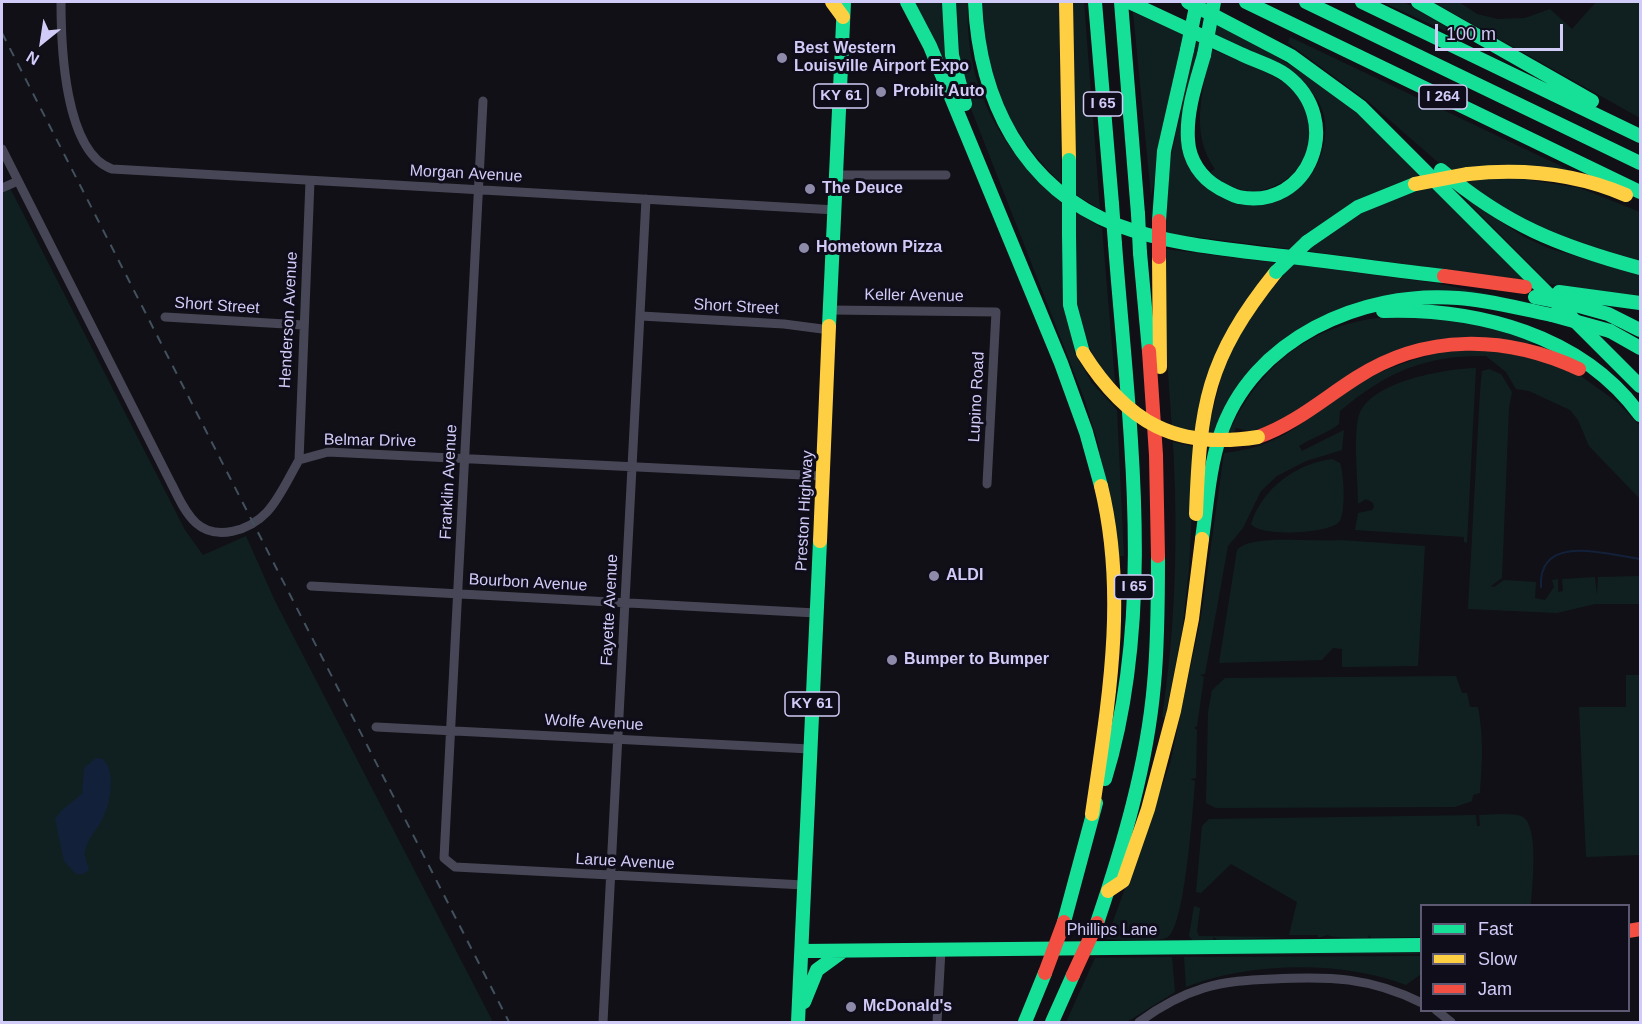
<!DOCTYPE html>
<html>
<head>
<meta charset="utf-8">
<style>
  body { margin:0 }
  #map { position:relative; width:1642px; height:1024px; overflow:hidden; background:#111016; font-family:Arial,sans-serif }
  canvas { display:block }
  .frame { position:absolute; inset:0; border:3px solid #d1cbf8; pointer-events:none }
  .legend { position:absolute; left:1420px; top:904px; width:210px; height:108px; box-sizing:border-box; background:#0f0d19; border:2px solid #5d5972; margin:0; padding:8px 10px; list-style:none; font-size:18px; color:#d1cbf8 }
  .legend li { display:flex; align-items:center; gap:12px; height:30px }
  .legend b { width:30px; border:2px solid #5d5972 }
  .north { position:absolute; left:12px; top:12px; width:60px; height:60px; -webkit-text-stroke:4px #0f0d19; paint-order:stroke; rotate:210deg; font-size:16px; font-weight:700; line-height:24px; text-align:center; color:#d1cbf8 }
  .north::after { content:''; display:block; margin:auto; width:21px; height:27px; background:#d1cbf8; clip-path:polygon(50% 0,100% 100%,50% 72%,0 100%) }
  .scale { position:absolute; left:1435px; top:24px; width:128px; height:27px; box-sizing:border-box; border:3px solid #d1cbf8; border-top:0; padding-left:8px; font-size:18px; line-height:21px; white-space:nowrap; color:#d1cbf8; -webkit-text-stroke:4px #0f0d19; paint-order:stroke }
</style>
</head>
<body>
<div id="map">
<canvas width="1642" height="1024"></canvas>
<div class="frame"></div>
<ul class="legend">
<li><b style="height:8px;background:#16e098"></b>Fast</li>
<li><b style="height:8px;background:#ffcf43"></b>Slow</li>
<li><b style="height:8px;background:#f24e42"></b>Jam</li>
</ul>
<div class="north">N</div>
<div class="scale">100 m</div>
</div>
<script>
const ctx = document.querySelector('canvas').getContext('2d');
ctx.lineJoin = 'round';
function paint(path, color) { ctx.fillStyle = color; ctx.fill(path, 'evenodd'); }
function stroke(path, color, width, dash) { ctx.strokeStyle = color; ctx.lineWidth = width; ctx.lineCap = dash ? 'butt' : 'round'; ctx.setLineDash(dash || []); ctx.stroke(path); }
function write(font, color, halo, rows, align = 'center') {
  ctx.font = font + ' Arial,sans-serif'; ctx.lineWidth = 6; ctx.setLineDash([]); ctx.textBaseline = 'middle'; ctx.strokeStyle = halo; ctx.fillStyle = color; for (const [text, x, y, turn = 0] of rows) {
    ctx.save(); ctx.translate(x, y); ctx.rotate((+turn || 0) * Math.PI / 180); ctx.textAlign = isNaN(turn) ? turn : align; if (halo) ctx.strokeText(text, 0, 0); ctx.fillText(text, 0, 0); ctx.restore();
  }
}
paint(new Path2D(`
  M914,2H945L946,68Z
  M956,2H968C964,86 999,148 1062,203L1074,352L1092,383L1117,410L1124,556H1119L1098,443L1084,398L970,106L961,70Z
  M981,2H1059L1061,183C1024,148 996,103 984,53C981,37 982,18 981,2Z
  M1071,2H1084L1100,209L1073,193Z
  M1382,2H1404L1457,33H1450Z
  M1433,2H1459L1477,14L1497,19L1525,18L1550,9L1572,29L1596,2H1640V118Z
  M1133,12L1184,35L1151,196Z
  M1217,23C1257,45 1297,67 1334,95C1366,119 1393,148 1420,177L1291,249L1165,233L1169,167L1195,41L1200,43L1184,129L1212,191L1297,190C1312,177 1320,163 1324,144C1338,79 1260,58 1214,36Z
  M1290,37L1569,170L1448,171L1370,103L1288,43Z
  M1211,49C1230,57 1286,78 1297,93C1342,153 1265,226 1210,172L1215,169C1189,133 1203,90 1211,49Z
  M1511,177L1580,188L1640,212V264L1544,235L1460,181Z
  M1431,186L1524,280L1306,251L1365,210Z
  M10,188L185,530L203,555L246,536L275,601L493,1022H2V192Z
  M1463,197L1524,237L1548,248L1640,275V296L1549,284Z
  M1074,211L1102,228L1116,393L1100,373L1077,316Z
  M1165,249L1276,263L1258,283L1196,435L1172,429L1166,343Z
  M1292,264L1435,283L1542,305L1449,293L1296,333L1214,437L1206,436L1224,367L1242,327Z
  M1411,316L1483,326L1544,344L1450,339L1254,432L1236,428L1232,437H1227C1262,357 1324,315 1411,316Z
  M1448,350L1515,351L1578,374L1617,402L1640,426V499L1589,446L1578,420L1570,410L1529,391L1516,389L1506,372L1486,356C1425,355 1386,372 1340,411L1339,424C1326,434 1313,437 1299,446L1302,451L1344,430L1342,450L1306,461L1277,476L1261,491L1243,528L1228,546L1205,674L1200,675L1204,677L1197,726L1194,728L1197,730L1196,778L1190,779L1195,781C1193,807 1185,925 1168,937C1159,943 1117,939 1104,939L1106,935H1113L1112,924L1170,764L1201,617L1224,453C1286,447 1309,414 1358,384C1386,367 1416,359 1448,350Z
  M1476,368L1467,543L1464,542V537L1355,530L1358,513L1372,510L1374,507L1373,503L1366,499L1358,504C1358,481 1353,435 1359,415C1371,381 1445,369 1476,368Z
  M1489,369L1501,374L1512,392L1509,408L1502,578L1491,586L1494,587L1504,580L1536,582L1535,598L1545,600L1554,587L1552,580L1558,579V592L1563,591L1562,579L1595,577L1597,595L1598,577L1640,576V604H1595L1557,613L1468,609L1480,392L1482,371Z
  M1173,442L1195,447L1189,569L1182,632L1165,718L1162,717C1176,625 1178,535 1173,442Z
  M1332,459L1340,463C1344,473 1346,514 1339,522C1328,534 1260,537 1251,524C1262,489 1295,464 1332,459Z
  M1341,540L1425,546L1418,666L1342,667V649L1333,648L1322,660L1219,663L1237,550C1252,533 1316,543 1341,540Z
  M1626,675H1640V855L1586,857L1579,707H1626Z
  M1456,676L1462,693H1467L1470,707H1478C1484,741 1482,761 1480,793L1473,795L1472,801L1455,807L1216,808L1206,803L1208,712L1212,690L1225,678Z
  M1476,815L1477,826H1480L1479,815C1491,815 1509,813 1521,816C1540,823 1532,888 1531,905L1422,906L1421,937L1371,938L1370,935L1367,938C1355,938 1335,938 1327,935L1318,938V935H1289L1297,902L1231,864L1201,893L1196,892L1202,826L1209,819Z
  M1194,906L1200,908L1197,931L1199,936L1288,937L1217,940L1214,937L1212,941L1194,942L1189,936Z
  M1422,951L1421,954L1186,955V953Z
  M1421,956V974L1406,985C1343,960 1248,962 1186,987L1184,957Z
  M1172,957L1175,992L1127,1022H1066L1095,958Z`), '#102020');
paint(new Path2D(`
  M96,758L103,759C117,773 110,806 101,822C95,832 87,839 85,852C84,858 88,864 89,870L83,874H76L64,861L55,819L62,810L82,794L84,768Z`), '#122139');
stroke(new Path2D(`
  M1541,587C1538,532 1608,555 1640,559`), '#122139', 2);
stroke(new Path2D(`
  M61,2C61,44 64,152 112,169L836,210
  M483,101L444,858L455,867L804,885
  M2,149L171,483C178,496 184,512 196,523C216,541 249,531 267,512C280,498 289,477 299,460L328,452L823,476
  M838,175H946
  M2,188L18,181
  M831,310L996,312L987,484
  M641,316L784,324L830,330
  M165,317L303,325
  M299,460L310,181
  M311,586L816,613
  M376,727L810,749
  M1436,1010L1451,1022
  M603,1022L646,199
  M937,1022L941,950
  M1139,1022C1158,1008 1181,995 1204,988C1226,981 1250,980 1273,979C1329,976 1370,977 1422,1003`), '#474656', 9);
stroke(new Path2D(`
  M907,2L930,46L1061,363L1086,432L1101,486
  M949,2L952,55L965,104
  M975,2C979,99 1022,188 1117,225C1170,245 1226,249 1282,256C1336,262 1390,270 1444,276
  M1095,2L1112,204
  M1121,2L1138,214
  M1129,2C1166,19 1204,37 1241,54C1255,61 1274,66 1286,75C1346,120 1309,211 1239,197C1233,196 1225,191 1219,188C1201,178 1189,160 1188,140C1186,111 1196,83 1204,55
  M1188,2L1291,56L1361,107L1640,386
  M1246,2L1640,192
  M1306,2L1640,163
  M1362,2L1640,136
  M1418,2L1592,101
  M1441,170C1506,225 1559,246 1640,268
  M1159,221L1164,151L1187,50
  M1069,234L1070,305L1083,353
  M1307,242L1358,207L1415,184
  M1140,253L1149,351
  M1559,292L1640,303
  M1572,304L1608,314L1640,330
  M1383,311C1478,308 1582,335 1640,415
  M829,326L844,2
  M1610,331L1640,348
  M1202,539C1207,505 1209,469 1220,436C1251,339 1362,290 1458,298C1489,300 1521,309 1552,315
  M1105,779C1157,611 1128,417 1115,244
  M1064,922L1096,803
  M1097,923C1123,846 1147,765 1154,684C1158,642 1158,599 1158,556
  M802,951L1422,945
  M804,1002L817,970L843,951
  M798,1022L820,541
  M1025,1022L1045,973
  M1052,1022L1073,975`), '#16e098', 14);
stroke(new Path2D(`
  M832,2L843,17
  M1066,2L1069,160
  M1468,174C1523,168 1575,173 1626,195
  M1159,257L1160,367
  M1196,514C1200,405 1206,359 1276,272
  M820,541L829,326
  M1092,814C1108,704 1128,596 1101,486
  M1108,891L1123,881L1148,809L1174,711L1192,619L1202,539`), '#ffcf43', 14);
stroke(new Path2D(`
  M1444,276L1525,287
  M1149,351L1156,455L1158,556
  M1258,437C1295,424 1323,399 1356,378C1425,333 1506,335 1579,369
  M1628,931L1640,929`), '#f24e42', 14);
stroke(new Path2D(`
  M2,33L509,1022`), '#41515d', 2, [9, 8]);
stroke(new Path2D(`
  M1187,50L1197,2
  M1204,55L1214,2
  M1069,160V234
  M1112,204L1115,244
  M1138,214L1140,253
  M1276,272L1307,242
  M1535,297L1572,304
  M1552,315L1610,331`), '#16e098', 14);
stroke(new Path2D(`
  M1415,184L1468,174
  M1083,353C1127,423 1176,450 1258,437`), '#ffcf43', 14);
stroke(new Path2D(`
  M1159,221V257
  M1045,973L1064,922
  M1073,975L1097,923`), '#f24e42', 14);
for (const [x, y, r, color] of [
  [782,58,6,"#8e8aa9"],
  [881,92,6,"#8e8aa9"],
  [810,189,6,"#8e8aa9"],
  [804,248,6,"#8e8aa9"],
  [934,576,6,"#8e8aa9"],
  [892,660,6,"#8e8aa9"],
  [851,1007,6,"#8e8aa9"]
]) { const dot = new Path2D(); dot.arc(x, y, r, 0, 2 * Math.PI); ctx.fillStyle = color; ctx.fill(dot); stroke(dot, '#0f0d19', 2); }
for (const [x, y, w] of [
  [841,96,54],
  [1443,97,48],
  [1103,104,39],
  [1134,587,39],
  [812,704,54]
]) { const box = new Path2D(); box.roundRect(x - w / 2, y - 12, w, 24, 4.5); ctx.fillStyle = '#0f0d19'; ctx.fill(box); stroke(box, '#d1cbf8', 1.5); }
write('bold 15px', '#d1cbf8', null, [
  ["KY 61",841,96],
  ["I 264",1443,97],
  ["I 65",1103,104],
  ["I 65",1134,587],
  ["KY 61",812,704]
]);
write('bold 16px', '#d1cbf8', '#0f0d19', [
  ["Best Western",794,49],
  ["Louisville Airport Expo",794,67],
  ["Probilt Auto",893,92],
  ["The Deuce",822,189],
  ["Hometown Pizza",816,248],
  ["ALDI",946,576],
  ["Bumper to Bumper",904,660],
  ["McDonald's",863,1007]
], 'left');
write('16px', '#d1cbf8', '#0f0d19', [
  ["Morgan Avenue",466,174,3],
  ["Keller Avenue",914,296,1],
  ["Short Street",217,306,4],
  ["Short Street",736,307,3],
  ["Henderson Avenue",289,320,-87],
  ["Lupino Road",977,397,-87],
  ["Belmar Drive",370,441,1],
  ["Franklin Avenue",449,482,-87],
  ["Preston Highway",805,511,-87],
  ["Bourbon Avenue",528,583,3],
  ["Fayette Avenue",610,610,-87],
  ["Wolfe Avenue",594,723,3],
  ["Larue Avenue",625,862,3],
  ["Phillips Lane",1112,931]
]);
</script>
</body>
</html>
